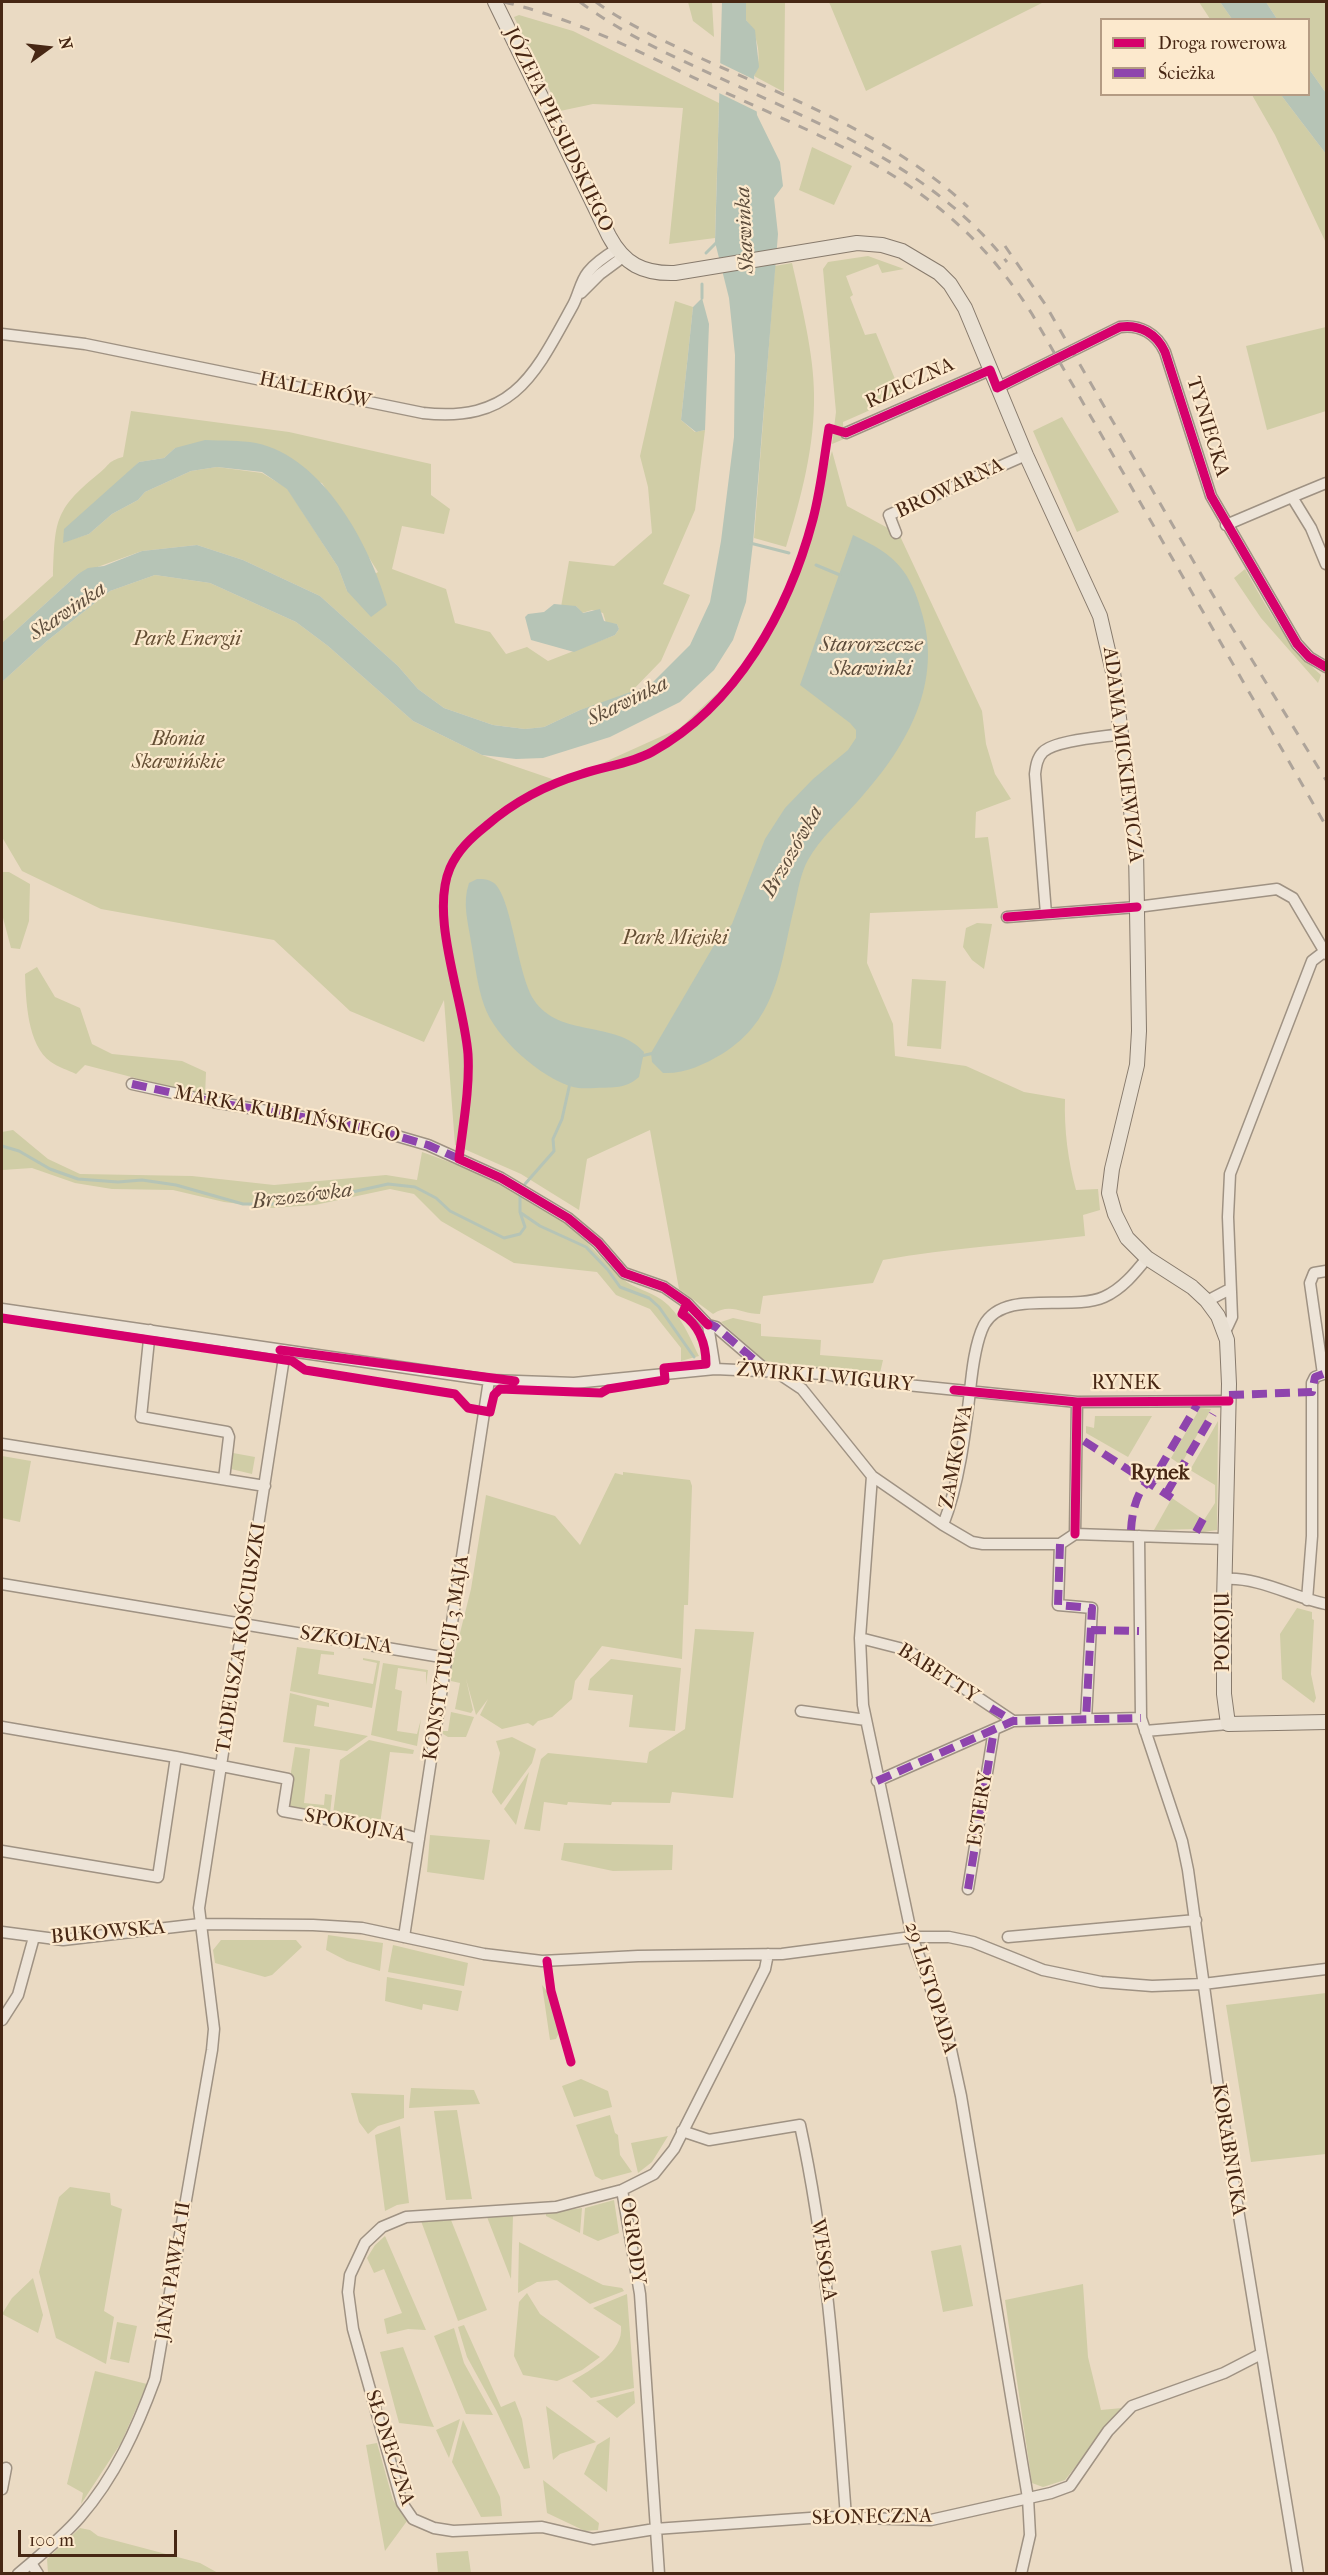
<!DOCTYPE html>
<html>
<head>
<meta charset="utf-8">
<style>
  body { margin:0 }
  #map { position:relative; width:1328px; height:2575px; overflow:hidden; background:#eadac3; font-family:"IM FELL French Canon",serif }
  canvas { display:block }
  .frame { position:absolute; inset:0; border:3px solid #472714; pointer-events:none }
  .legend { position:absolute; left:1100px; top:18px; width:210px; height:78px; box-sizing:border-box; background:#fce9cd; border:2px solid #b49b83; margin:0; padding:8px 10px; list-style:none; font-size:18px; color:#472714 }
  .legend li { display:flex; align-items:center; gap:12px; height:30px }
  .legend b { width:30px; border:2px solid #b49b83 }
  .north { position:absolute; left:18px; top:18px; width:60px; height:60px; -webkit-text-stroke:4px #fce9cd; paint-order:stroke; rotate:75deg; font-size:16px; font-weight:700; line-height:24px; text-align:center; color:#472714 }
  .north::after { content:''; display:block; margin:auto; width:21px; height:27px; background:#472714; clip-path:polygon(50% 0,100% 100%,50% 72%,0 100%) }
  .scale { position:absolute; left:18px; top:2530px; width:159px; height:27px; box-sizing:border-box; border:3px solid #472714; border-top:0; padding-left:8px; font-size:18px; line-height:21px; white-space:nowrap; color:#472714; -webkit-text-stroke:4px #fce9cd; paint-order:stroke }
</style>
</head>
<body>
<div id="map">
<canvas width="1328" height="2575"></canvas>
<div class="frame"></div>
<ul class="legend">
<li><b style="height:8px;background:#d6006c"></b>Droga rowerowa</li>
<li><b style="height:8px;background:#8e44ad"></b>Ścieżka</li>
</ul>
<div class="north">N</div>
<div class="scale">100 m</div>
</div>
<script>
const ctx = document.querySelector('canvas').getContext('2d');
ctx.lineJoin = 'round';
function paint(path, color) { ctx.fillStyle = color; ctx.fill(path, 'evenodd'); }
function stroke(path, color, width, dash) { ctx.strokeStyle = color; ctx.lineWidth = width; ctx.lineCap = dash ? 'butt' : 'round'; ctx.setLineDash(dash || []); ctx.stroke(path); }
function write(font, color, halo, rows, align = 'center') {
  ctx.font = font + ' "IM FELL French Canon",serif'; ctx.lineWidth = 4.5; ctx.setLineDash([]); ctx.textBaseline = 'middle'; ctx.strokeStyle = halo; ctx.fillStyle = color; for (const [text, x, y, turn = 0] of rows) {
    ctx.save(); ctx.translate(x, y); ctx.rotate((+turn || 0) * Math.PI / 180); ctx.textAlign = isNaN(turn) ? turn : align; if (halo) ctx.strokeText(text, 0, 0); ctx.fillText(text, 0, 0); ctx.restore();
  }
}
paint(new Path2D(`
  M688,2H712L714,37L693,21Z
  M746,2H785L784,92L754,76C763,60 758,34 746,20Z
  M829,2H1044L866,91Z
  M1199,2H1220L1232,19H1210Z
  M1266,2H1326V93L1309,69L1308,20L1277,19Z
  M519,15L573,31L719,103L715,238L669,244L683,108L593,104L560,111L514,17Z
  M1252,95H1281L1326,154V243L1275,135Z
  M812,147L852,166L834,205L799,190Z
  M868,256L904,269L882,273L878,264L846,276L853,295L850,297L865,335L876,333L902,396L843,422L844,439L832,444L836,412L823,269L828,262Z
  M792,263C801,302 814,355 814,394C815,446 801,498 786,547L754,538L775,266Z
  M675,301L693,307L681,420L695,432L705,430L695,510L663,584L690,595L661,661L628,695L580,710L544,727L525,729L493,725L444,708L418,689L398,666L320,596L243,560L197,545L142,551L78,574L2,643V622L53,576C55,522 54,510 97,475C109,466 107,461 123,457L131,411L289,432L431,464V495L450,509L444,534L402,526L392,569L446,589L455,623L490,632L506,654L527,647L548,661L615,635L619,629L617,624L606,623L603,613L592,610L582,613L576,606L561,607L569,561L614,566L652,533L648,487L640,456ZM175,448L322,483L378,572L347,591L338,567L287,488L262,473L217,467L191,471L145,492L138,500L112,514L89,534L63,542L139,462L164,458Z
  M1326,327V411L1267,430L1246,346Z
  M1062,417L1119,512L1077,532L1033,431Z
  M832,451L847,506L899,534L982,711L986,744L995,774L1011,799L976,812L975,838L988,837L998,908L870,913L867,963L893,1024L895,1056L966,1066L1024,1092L1065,1099C1064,1129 1068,1161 1076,1190L1098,1189L1100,1210L1083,1215L1085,1236C1018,1244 950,1248 883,1260L873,1283L763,1296L760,1314C742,1314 730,1302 713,1314L679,1289L650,1130L587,1159L579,1210L521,1174L455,1145L444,1000L424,1042L350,1011L274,940L101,909L22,871L2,837V682L47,641L110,591L155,575L210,583L296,622L328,646L413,721L482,755L555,780L494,812L680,728L745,667L780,600L801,553Z
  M1245,569C1267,608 1287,645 1321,675L1318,683L1261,618L1234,578Z
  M2,872H9L30,884L29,921L20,949L11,948L2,914Z
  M977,923L992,924L984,969L972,960L963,947L966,928Z
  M37,967L55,997L80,1008L92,1044L112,1054L182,1061L206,1072L205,1096L85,1065L76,1074C68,1070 58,1067 51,1062C27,1045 26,1000 25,974Z
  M912,979L946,981L941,1049L907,1046Z
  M13,1130L48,1159L80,1174L192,1176L274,1185L386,1175L417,1180L422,1152C471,1169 524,1193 566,1224C587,1240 602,1260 622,1278C632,1288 650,1291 662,1300C681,1314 689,1336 699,1356L681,1361V1348L650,1309L616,1295L597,1272L514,1263L441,1221L414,1194L390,1189L315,1205L272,1208L224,1202L173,1190L112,1189L75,1183L32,1168L2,1170V1132Z
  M733,1318L761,1324V1336L821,1340L820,1355L883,1360L880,1373L766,1362L721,1322Z
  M1200,1408L1211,1409L1181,1465L1171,1458Z
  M1095,1416H1152L1128,1457L1086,1433V1426L1094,1428Z
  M1218,1421L1217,1530L1197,1533L1195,1529L1154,1530L1172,1498L1204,1520L1215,1503V1485L1190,1470Z
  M233,1453L255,1457L252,1474L231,1469Z
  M2,1456L31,1461L20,1522L2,1518Z
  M623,1472L690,1480L692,1486L688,1605H684L682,1659L602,1646L575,1681L572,1699L552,1717L538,1721L533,1726L528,1723L502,1729L480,1715L488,1699L476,1715L466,1679L473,1710L471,1713L455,1709L460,1683L451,1681V1669L471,1589L486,1495L555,1516L580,1545L615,1473L623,1475Z
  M1297,1608L1312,1612V1619L1314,1620L1311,1674L1316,1698L1314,1703L1282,1679L1280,1634Z
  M695,1629L754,1632L733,1798L672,1792L670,1803L612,1802L611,1805L568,1802L567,1805L544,1802L540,1831L524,1829L541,1759L548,1753L647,1763L649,1752L685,1729Z
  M297,1647L334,1652V1655L321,1654L318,1674L373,1684L377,1663L363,1660V1658L380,1661L372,1708L290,1691Z
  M611,1659L681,1668L675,1731L629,1727L633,1695L588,1690L590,1679Z
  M383,1663L428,1670L426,1685V1672L398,1668L395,1689L402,1691L397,1731L417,1734L421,1719L417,1746L371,1735Z
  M290,1693L329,1703V1707L317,1705L314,1726L368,1736L347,1751L283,1742Z
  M451,1712L474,1717L466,1737H448L443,1734L442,1731H448Z
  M512,1737L536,1749L532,1763L501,1805L492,1792L500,1753L496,1741Z
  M369,1740L414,1750L413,1754L390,1752L380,1824L404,1827V1831L370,1829L371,1821L333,1814L340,1760Z
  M295,1747L310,1749L304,1803L324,1805L325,1794L332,1795L329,1823L284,1815Z
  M529,1772L516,1825L504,1809Z
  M430,1835L490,1840L484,1880L427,1872Z
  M564,1843L673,1845L672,1870L613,1871L561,1860Z
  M328,1935L383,1943L380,1971L347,1961L326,1950Z
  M221,1940H296L302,1947L272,1975L265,1977L215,1963L213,1950Z
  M393,1945L468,1963L464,1986L388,1972Z
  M387,1977L462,1991L458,2011L423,2004L422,2010L385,2001Z
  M542,1985L547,1991L559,2033L556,2039L550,2040Z
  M1326,1993V2154L1251,2162L1226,2005Z
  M581,2079L608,2091L612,2107L574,2117L562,2086Z
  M411,2088L474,2090L480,2104L409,2108Z
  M351,2093L404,2095V2118L378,2126L368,2134L359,2122Z
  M457,2110L472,2199L446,2200L434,2111Z
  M610,2115L615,2133L618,2135L620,2155L632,2172L602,2180L595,2176L576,2125Z
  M400,2126L409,2203L397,2205L385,2211L375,2135Z
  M668,2136L652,2162L638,2173L631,2143Z
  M70,2187L110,2193L111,2205L122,2209L104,2311L114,2317L106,2364L56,2338L39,2272L59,2197Z
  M614,2200L619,2233L598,2241L583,2234L585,2208Z
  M582,2208L580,2233L546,2216V2213Z
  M513,2216L511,2279L487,2217Z
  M451,2220L487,2310L458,2321L421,2221Z
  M385,2236L426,2330L408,2329L387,2334L384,2319L402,2313L384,2269L374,2273L367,2258L375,2245Z
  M519,2242L603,2285L622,2288L624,2291L590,2304L557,2280L537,2282L518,2293Z
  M961,2245L973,2306L943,2312L931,2251Z
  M33,2278L43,2315L38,2333L2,2314L12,2298Z
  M1083,2284L1088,2357L1101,2410L1122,2408L1065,2480L1043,2487L1032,2483L1005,2300Z
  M527,2293L540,2314L600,2357L582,2370L557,2381L523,2375L514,2356L519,2302Z
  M627,2294L634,2388L591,2398L572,2381C591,2370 624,2352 621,2326L593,2308Z
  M117,2322L137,2326L129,2363L110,2359Z
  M464,2325L501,2407L515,2401L522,2419L530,2468L524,2469L496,2410L467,2357L458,2327Z
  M454,2328L464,2363L493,2415L466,2414L434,2336Z
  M403,2347L430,2418L434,2427L399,2423L380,2352Z
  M95,2371L147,2384L121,2443L81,2504L83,2493L67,2484Z
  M634,2391L635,2403L617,2418L596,2401Z
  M546,2406L596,2442L560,2454L553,2460Z
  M460,2419L449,2458L436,2430Z
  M463,2420L500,2497L502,2516L481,2517L452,2462Z
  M610,2437L607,2492L584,2474L597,2445Z
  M377,2443L393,2500L407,2521L385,2551L366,2445Z
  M543,2480L599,2523L598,2530L585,2531L547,2513Z
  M80,2528L90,2530L98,2536L200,2563L218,2573H48L47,2559Z
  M468,2551L471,2573H438L436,2553Z`), '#d0cda6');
paint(new Path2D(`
  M722,2H746V20L755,30L759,67L754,76L757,115L780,162L783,186L774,198L778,234L753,543L746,602L733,640L714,670L680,702L610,737L543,758L516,759L482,755L413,721L328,646L296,622L210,583L155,575L110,591L47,641L2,682V643L78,574L88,568L104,566L142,551L197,545L243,560L320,596L398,666L418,689L444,708L493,725L525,729L544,727L580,710L650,685L690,645L710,602L721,541L734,437L735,355L729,298L715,242Z
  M1220,2H1266L1277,19H1232Z
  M1309,69L1326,93V154L1281,95L1308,94Z
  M702,298L709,324L705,430L696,432L681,420L693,307Z
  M205,440C222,441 240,440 256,443C323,457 370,545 387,605L371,617L347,591L338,567L287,489L262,472L217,467L191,471L145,492L138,500L112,514L89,534L63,543L64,529L139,462L164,458L175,448Z
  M853,535C896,555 911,571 923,617C942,688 904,750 858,801C841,820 820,838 808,860C801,872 798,890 795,904C780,963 779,1019 722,1054C703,1065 685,1074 663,1073L652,1062L651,1053L713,947L732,924L765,839L785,808L813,779L848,750L856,738V730L850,723L800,685Z
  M554,604L576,606L583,613L600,609L604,621L617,624L619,629L615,635L574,652L531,640L525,617L528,614L544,612Z
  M477,879C484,879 488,879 494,883C512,898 517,973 534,1000C559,1038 616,1020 644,1052L639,1077C625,1089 614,1087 596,1088C589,1088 580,1089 573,1087C541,1078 495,1038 484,1005C477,985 475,963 471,942C468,922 462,903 469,883Z`), '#b6c4b6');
paint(new Path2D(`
  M718,62L757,81L760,113L717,92Z`), '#eadac3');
stroke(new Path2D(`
  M706,253L717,242
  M702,284V298
  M750,543L789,553
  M816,565L840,575
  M641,1056L654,1053
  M2,1146L19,1151L50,1169L78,1179L118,1182L142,1180L176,1185L243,1204H280L330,1197L388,1184L415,1187L436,1198L450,1211L504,1238L520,1234L525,1227L520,1212V1196
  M525,1184L554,1151L553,1139L562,1119L570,1083
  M521,1213L540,1226L586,1247L608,1270L620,1287L649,1298L659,1307L694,1357`), '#b6c4b6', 3);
const minor = new Path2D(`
  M581,293L600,274L623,257
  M2,334L85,344L423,413C514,423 535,374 573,305C579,294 580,282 588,272C596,262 607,255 617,249
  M997,388L1120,327C1140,324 1157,334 1165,352L1211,496L1297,644L1309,657L1326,667
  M846,433L990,370
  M1326,483L1292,497L1311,528L1326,564
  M1226,525L1292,497
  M896,533L889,515L1026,455
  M1046,914L1035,774C1036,766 1037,758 1043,752C1055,740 1104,737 1122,734
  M1007,917L1137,907L1277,889L1293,898L1326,954
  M132,1084L214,1102L373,1129L428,1145L501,1178L568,1218L598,1243L624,1273L664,1287L687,1303L708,1325L716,1327L766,1370L781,1375L802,1389L872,1476L943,1525L972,1542L983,1544H1060L1075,1534
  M1207,1301L1230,1289
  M2,1309L489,1380L574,1383L715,1369L826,1374L847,1379L1077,1402L1229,1401
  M708,1325L715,1369
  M150,1330L141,1417L227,1432L229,1437L224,1479
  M1225,1332L1232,1317L1228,1217L1230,1174L1312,961L1325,951
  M1323,1374L1310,1283L1314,1273L1326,1271
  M2,1444L265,1486
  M872,1476L860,1638L863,1705L912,1937L948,2036L961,2096L1028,2498L1030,2535L1021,2574
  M943,1525C959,1484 965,1435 970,1391C972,1371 975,1343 984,1325C1004,1288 1070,1312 1104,1297C1122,1289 1135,1273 1147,1258
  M1075,1534L1225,1539
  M1075,1534L1077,1402
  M1139,1536L1141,1718L1182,1841L1188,1870L1218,2088L1298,2574
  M1060,1544L1058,1605L1092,1608L1086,1719
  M1225,1579C1260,1577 1292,1597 1326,1604
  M2,1584L447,1658
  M1307,1600L1312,1536V1383L1315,1377L1326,1373
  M860,1638L907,1650L1013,1721
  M801,1711L866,1720
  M2,1727L176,1757L288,1779L283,1811L388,1830L419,1839
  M1145,1731L1228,1724
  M877,1781L1013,1721L1141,1718
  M2,1851L158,1877L176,1757
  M968,1889L994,1730
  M2,1932L63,1940L200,1924L313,1925L362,1928L484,1954L542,1961L638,1956L782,1954L912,1937H949L973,1942L1043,1970L1101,1982L1152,1986L1203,1984L1326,1969
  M404,1937L489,1380
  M1008,1937L1196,1920
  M2,2020L18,1995L34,1937
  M682,2131L709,2140L800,2125C828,2254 836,2385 846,2517
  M622,2190L556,2207L406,2217L382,2227L365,2243L350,2275L348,2292L353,2329L402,2503L413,2519L434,2528L453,2531L542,2527L593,2539L655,2529L824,2517L931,2520L1051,2493L1070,2486L1108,2431L1132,2406L1224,2373L1261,2354
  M2,2489L6,2468
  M31,2563L38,2574
  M18,2574C39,2556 62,2538 80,2517C115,2477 137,2428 155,2379L212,2050L214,2029L199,1908L285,1351
  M659,2574L640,2294L622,2190L654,2174L674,2149L765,1969L768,1954`);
const major = new Path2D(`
  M495,2L609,236C624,264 643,274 675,273L857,243L882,245L902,251L939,273L950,284L965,308L1026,455L1100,616L1113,672L1136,849L1139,1031L1137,1065L1112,1169L1109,1193L1115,1214L1127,1238L1147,1258L1192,1287L1207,1301L1218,1316L1227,1340L1229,1384L1224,1603V1694L1228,1724L1326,1722`);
stroke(minor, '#9f9283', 13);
stroke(major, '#877a6c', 16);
stroke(minor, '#ede4d8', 10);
stroke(major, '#e9e0d2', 14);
stroke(new Path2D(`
  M504,2C576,19 642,53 709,85C843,147 950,183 1032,314L1326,826
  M580,2C616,29 657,49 698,68C810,120 928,163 1007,262
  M596,2C626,24 662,40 696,56C789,98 893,136 968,207
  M1005,246L1045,304L1228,621L1326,780`), '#aea49a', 3, [10, 10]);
stroke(new Path2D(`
  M132,1084L214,1102L373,1129L428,1145L464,1161
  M705,1322L716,1327L766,1370
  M1229,1395L1312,1392L1315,1377L1326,1373
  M1084,1441L1172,1498
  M1166,1494L1213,1414
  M1131,1530C1132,1512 1137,1486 1154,1478L1197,1405
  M1196,1532L1203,1519
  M1060,1544L1058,1605L1092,1608L1086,1719
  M1091,1630L1139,1631
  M991,1708L1013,1721
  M877,1781L1013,1721L1141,1718
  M968,1889L994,1730`), '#8e44ad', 8, [15, 8]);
stroke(new Path2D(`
  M1007,917L1137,907
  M2,1318L292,1361L305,1370L455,1394L468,1408L490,1412L494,1395L500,1389L601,1393L608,1389L665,1380L664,1368L706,1364C706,1344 699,1325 682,1314L687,1303
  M708,1325L687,1303L664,1287L624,1273L598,1243L568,1218L501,1178L459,1159C463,1125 470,1088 468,1054C464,1000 429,917 450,868C458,850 471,838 486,826C515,801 545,785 582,774C605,766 630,764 652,752C737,705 789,610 813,519C821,489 824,458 829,428L846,433L990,370L997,388L1120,327C1140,324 1157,334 1165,352L1211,496L1297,644L1309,657L1326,667
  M280,1350L515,1381
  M954,1390L1077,1402L1229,1401
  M1075,1534L1077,1402
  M547,1961L551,1991L571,2062`), '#d6006c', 9);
write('20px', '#472714', '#fce9cd', [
  ["JÓZEFA PIŁSUDSKIEGO",558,130,64],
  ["RZECZNA",910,384,-25],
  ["HALLERÓW",315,391,12],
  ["TYNIECKA",1207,427,73],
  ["BROWARNA",950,489,-25],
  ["ADAMA MICKIEWICZA",1122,755,83],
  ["MARKA KUBLIŃSKIEGO",287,1115,11],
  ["ŻWIRKI I WIGURY",825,1378,5],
  ["RYNEK",1126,1384],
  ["ZAMKOWA",957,1457,-79],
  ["POKOJU",1224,1632,-90],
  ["TADEUSZA KOŚCIUSZKI",242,1638,-81],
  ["SZKOLNA",346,1641,9],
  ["KONSTYTUCJI 3 MAJA",447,1658,-81],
  ["BABETTY",938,1674,33],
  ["ESTERY",981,1809,-81],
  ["SPOKOJNA",355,1826,11],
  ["BUKOWSKA",108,1933,-5],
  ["29 LISTOPADA",930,1988,73],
  ["KORABNICKA",1228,2150,81],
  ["OGRODY",632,2241,82],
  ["WESOŁA",823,2260,81],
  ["JANA PAWŁA II",174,2271,-81],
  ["SŁONECZNA",389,2448,72],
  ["SŁONECZNA",872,2518,-1]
]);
write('italic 20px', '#644e33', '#fce9cd', [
  ["Park Energii",187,640],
  ["Błonia",178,740],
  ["Skawińskie",178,763],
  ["Park Miejski",675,939]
]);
write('italic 21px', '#5d4c3b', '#fce9cd', [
  ["Skawinka",746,230,-93],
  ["Skawinka",68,612,-34],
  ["Starorzecze",871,646],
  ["Skawinki",871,670],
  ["Skawinka",628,702,-26],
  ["Brzozówka",793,852,-60],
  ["Brzozówka",302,1197,-7]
]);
write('bold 21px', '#472714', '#fce9cd', [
  ["Rynek",1160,1474]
]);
</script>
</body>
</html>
